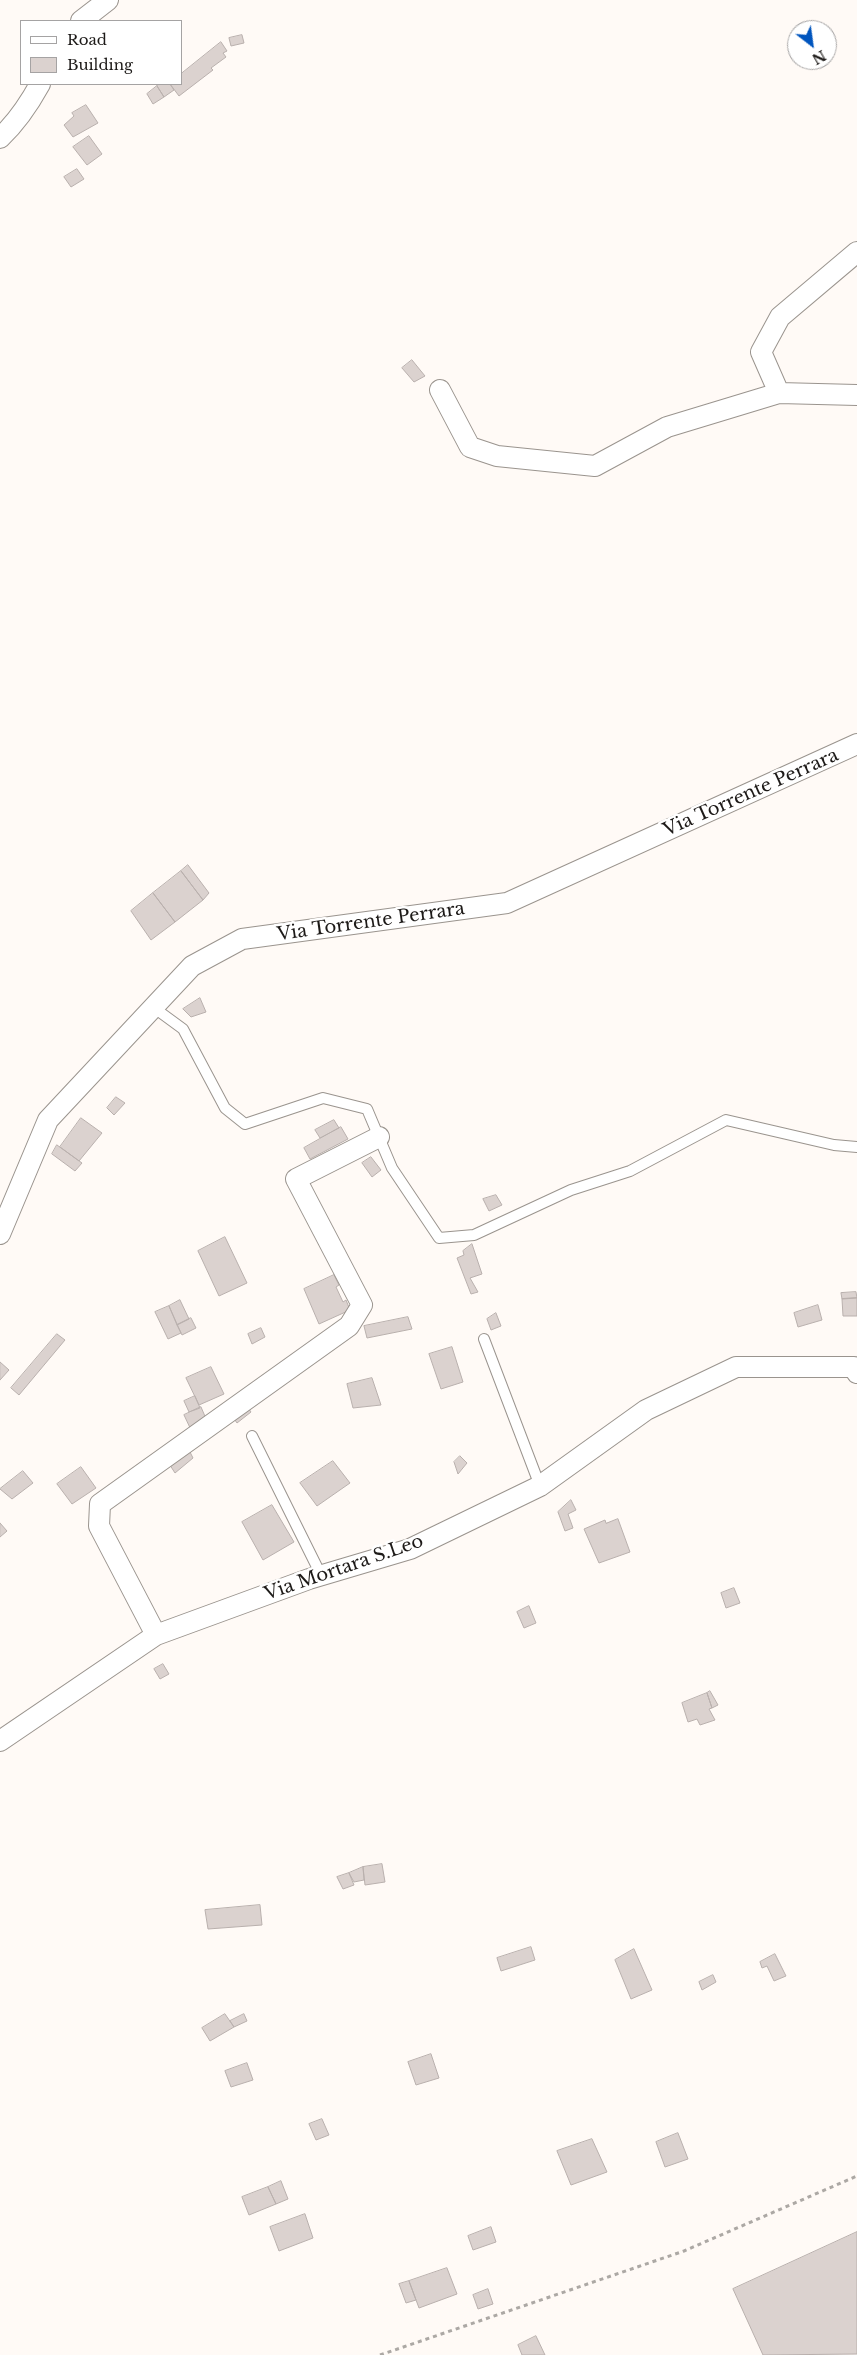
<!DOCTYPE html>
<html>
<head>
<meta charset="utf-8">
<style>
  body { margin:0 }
  #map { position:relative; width:857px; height:2355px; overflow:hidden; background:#fffaf6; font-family:"Libre Baskerville",serif }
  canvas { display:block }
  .legend { position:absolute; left:20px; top:20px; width:162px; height:65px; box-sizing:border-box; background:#fff; border:1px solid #a5a3a3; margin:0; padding:6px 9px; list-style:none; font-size:15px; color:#1d1a18 }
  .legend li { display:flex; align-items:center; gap:10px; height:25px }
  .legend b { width:25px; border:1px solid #a5a3a3 }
  .north { position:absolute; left:787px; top:20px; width:50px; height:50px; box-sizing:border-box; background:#fff; border:1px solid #a5a3a3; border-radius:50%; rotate:150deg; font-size:14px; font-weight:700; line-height:20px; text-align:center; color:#1d1a18 }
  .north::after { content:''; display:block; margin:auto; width:18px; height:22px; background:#0055be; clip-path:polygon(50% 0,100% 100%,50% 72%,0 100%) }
</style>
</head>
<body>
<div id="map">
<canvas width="857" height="2355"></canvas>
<ul class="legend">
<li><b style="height:6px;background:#fff"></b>Road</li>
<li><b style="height:14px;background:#dbd2cf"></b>Building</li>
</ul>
<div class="north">N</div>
</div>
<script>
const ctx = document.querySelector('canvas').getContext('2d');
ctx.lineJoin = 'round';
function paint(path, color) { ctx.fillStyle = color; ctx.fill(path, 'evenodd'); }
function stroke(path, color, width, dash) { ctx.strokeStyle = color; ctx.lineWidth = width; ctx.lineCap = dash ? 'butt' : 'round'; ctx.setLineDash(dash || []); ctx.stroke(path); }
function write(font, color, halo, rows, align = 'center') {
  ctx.font = font + ' "Libre Baskerville",serif'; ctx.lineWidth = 5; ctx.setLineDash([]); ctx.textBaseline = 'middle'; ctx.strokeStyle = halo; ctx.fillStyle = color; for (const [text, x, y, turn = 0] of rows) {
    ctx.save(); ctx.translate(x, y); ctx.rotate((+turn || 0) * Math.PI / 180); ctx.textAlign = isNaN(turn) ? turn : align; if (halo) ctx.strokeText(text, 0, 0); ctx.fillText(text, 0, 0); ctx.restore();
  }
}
const building = new Path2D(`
  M242,35L244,43L231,46L229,38Z
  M221,42L227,51L223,53L226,57L211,68L213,70L179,96L170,84H181V74Z
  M160,84H170L174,90L164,97L157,86Z
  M157,86L164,97L153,104L147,94Z
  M86,105L98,123L73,137L64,125L74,116L72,113Z
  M89,136L102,154L87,165L73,147Z
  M77,169L84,179L71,187L64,177Z
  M412,360L425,376L414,382L402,368Z
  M188,865L209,893L203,900L181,871Z
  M181,871L203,900L175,922L153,893Z
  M153,893L175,922L151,940L131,911Z
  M200,998L206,1012L191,1017L183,1009Z
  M116,1097L125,1103L114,1115L107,1108Z
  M81,1118L102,1133L79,1161L60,1147Z
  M334,1120L339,1128L320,1138L315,1130Z
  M341,1127L348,1139L310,1159L304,1148Z
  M57,1145L82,1163L75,1171L52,1154Z
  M371,1157L381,1170L372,1177L362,1163Z
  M496,1195L502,1205L489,1211L483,1199Z
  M225,1237L247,1283L219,1296L198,1251Z
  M472,1244L482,1274L470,1278L478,1292L471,1294L457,1258L464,1255L463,1251Z
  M334,1275L339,1285L336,1287L343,1302L346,1300L350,1310L319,1324L304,1289Z
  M856,1292L857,1298L842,1299L841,1293Z
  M857,1298V1316H843L842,1299Z
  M180,1300L189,1319L177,1325L169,1306Z
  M818,1305L822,1320L798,1327L794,1313Z
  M169,1306L181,1333L168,1339L155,1312Z
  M496,1313L501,1326L491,1330L487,1319Z
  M408,1317L412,1329L367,1338L364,1326Z
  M191,1318L196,1328L182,1335L177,1325Z
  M261,1328L265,1337L252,1344L248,1334Z
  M57,1334L65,1340L19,1395L11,1388Z
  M452,1347L463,1382L441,1389L429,1354Z
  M0,1362L9,1370L0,1380Z
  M211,1367L224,1394L199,1405L186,1378Z
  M372,1378L381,1405L353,1408L347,1384Z
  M195,1396L200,1408L189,1412L184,1401Z
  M244,1402L251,1412L237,1423L230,1413Z
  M201,1407L207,1421L192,1432L184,1415Z
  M186,1444L193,1458L175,1473L166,1459Z
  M460,1456L467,1463L458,1474L454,1462Z
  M333,1461L350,1483L317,1506L300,1483Z
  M81,1467L96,1488L72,1504L57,1484Z
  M23,1471L33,1483L12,1499L0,1489Z
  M571,1500L576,1510L568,1514L573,1528L565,1531L558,1512Z
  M272,1505L294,1542L263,1560L242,1522Z
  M618,1519L630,1552L599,1563L584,1529L605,1520L606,1523Z
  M0,1523L7,1531L0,1537Z
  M734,1588L740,1603L726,1608L721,1593Z
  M529,1606L536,1623L524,1628L517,1612Z
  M163,1664L169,1674L160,1679L154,1669Z
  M710,1691L718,1705L712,1708L707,1693Z
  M707,1693L712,1708L709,1709L715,1720L700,1725L697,1719L688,1722L682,1703Z
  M382,1864L385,1882L365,1885L363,1867Z
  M363,1867L364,1880L354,1882L349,1873Z
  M349,1873L354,1885L343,1889L337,1877Z
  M260,1905L262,1925L208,1929L205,1910Z
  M531,1947L535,1960L501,1971L497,1958Z
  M634,1949L652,1990L631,1999L615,1960Z
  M775,1954L786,1976L774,1981L767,1966L762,1968L760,1962Z
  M713,1975L716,1982L702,1990L699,1982Z
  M225,2014L234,2027L210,2041L202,2028Z
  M244,2014L247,2021L234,2027L230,2021Z
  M431,2054L439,2078L416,2085L408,2062Z
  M247,2063L253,2080L231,2087L225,2071Z
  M322,2119L329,2135L316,2140L309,2124Z
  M678,2133L688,2159L665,2167L656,2142Z
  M592,2139L607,2172L571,2185L557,2151Z
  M281,2181L288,2199L276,2204L268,2187Z
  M268,2187L276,2204L249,2215L242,2197Z
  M305,2214L313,2238L279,2251L270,2227Z
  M491,2227L496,2242L473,2250L468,2236Z
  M857,2232V2354L763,2355L733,2289Z
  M447,2268L457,2294L419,2308L409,2281Z
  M409,2281L416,2300L406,2303L399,2284Z
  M488,2289L493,2304L478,2309L473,2295Z
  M536,2336L545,2355H522L518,2345Z`);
paint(building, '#dbd2cf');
stroke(building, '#b9b0ad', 1);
const service = new Path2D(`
  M153,1007L183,1029L225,1108L245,1124L323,1098L367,1109L392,1168L439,1238L474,1235L571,1190L630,1171L726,1120L834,1145L857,1147
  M484,1339L540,1486
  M252,1436L321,1575`);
const minor = new Path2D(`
  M81,21L108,0
  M0,138C17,122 29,104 40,84
  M440,390L470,447L497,456L595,466L667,427L779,393L857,395
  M779,393L761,352L780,317L857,252
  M0,1234L48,1120L192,966L242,939L507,903L857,744
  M156,1635L99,1526L100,1504L349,1326L362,1305L296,1179L379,1137
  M0,1741L156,1635L309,1579L410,1549L540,1486L646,1410L736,1367H854L857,1373`);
stroke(service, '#9a948e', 12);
stroke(minor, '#9a948e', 22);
stroke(new Path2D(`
  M380,2355L684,2251L857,2176`), '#aca8a4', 3, [4, 4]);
stroke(service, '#fff', 10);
stroke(minor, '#fff', 20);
write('18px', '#1d1a18', '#fff', [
  ["Via Torrente Perrara",751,793,-24],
  ["Via Torrente Perrara",371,922,-8],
  ["Via Mortara S.Leo",344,1568,-19]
]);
</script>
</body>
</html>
